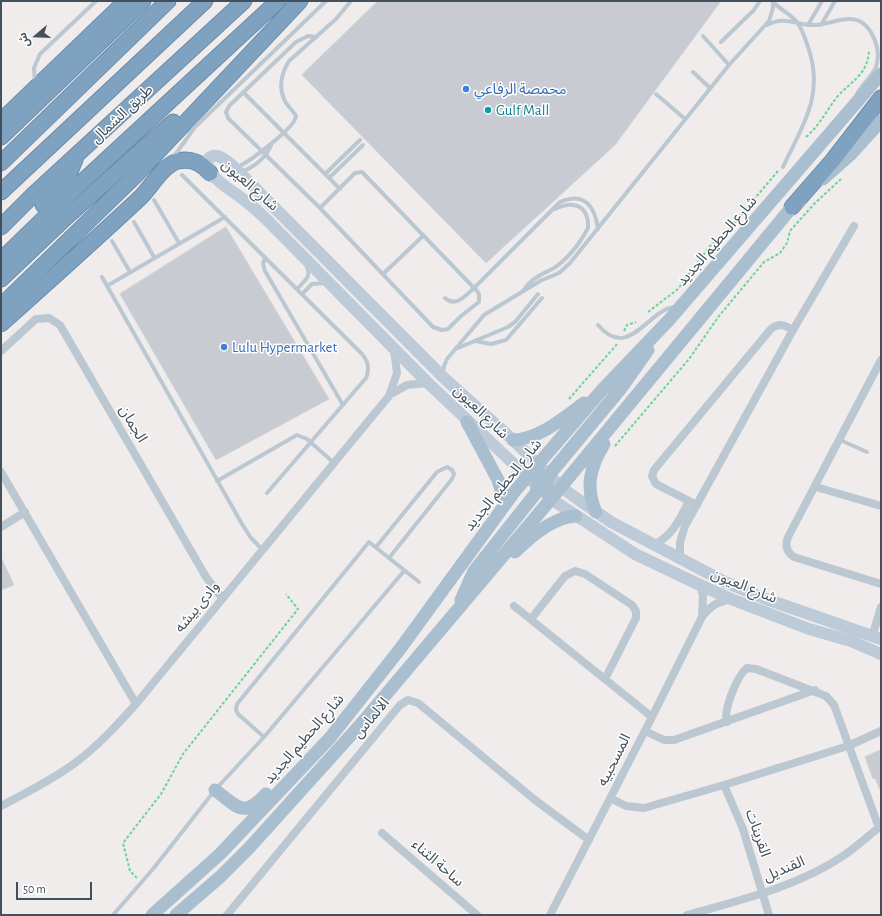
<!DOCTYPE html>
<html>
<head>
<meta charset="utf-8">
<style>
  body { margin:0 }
  #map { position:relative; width:882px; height:916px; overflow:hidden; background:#f0ecec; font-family:"Alegreya Sans","Noto Sans Arabic",sans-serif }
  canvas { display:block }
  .frame { position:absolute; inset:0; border:2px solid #43515c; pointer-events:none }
  .north { position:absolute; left:16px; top:16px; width:40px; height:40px; -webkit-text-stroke:3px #fff; paint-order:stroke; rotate:251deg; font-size:11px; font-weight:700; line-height:16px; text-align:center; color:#43515c }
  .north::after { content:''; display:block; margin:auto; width:14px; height:18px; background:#43515c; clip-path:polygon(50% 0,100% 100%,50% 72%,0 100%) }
  .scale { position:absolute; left:16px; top:882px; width:76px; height:18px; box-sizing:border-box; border:2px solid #43515c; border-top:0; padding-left:5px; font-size:12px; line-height:14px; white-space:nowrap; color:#43515c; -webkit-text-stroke:3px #fff; paint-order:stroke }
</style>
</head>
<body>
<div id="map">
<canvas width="882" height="916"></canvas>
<div class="frame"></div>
<div class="north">ش</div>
<div class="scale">50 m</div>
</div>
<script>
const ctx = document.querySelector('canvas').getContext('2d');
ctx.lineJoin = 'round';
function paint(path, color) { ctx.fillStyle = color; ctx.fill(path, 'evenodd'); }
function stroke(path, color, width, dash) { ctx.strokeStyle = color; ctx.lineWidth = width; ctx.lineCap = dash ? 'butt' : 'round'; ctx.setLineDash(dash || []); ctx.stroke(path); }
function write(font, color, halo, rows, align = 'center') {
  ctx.font = font + ' "Alegreya Sans","Noto Sans Arabic",sans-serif'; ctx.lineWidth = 3; ctx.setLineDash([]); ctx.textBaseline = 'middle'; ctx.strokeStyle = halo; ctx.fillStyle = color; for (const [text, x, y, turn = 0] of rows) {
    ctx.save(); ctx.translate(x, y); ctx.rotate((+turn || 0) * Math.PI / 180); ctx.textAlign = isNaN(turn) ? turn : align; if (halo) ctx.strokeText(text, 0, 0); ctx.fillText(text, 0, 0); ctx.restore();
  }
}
const building = new Path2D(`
  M378,1H721L615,145L486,263L302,75Z
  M226,227L329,399L216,460L120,294Z
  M1,557L14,585L1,590Z
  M881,750V792L875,778L873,779L865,757Z`);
paint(building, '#c8ccd2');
stroke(building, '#d0d3d9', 1);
const highway = new Path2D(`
  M1,121L126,1
  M1,137L143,1
  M1,163L168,1
  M1,192L205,1
  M43,205L67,179L75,160
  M792,207L833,160L881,98
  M1,227L34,194L244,1
  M1,260L67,196L278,1
  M1,279L62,221L173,122
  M1,306L135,176L300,1
  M1,324C48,282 95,240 141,197C152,186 162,166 178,161C191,158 202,163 210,173`);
stroke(highway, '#6a8dad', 17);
stroke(new Path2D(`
  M806,137C820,125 826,111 837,97C851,81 868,75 869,50
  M648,312L678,289L710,246L723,236L778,171
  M624,331L627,325L636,322
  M569,399L618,343
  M615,446L689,359L719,316L764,262L780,253L787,243L790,231L814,204L841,179
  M137,878L130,871L123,843L161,794L183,754L298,609L286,594`), '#6ad49a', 2, [3, 2]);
stroke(new Path2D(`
  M773,2C780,9 791,15 797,22C803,30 806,41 809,50C824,97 802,126 783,167
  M767,25C786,15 796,26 815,25C827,25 839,18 851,19C871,20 882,49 876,67C872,77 862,84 857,94
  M808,25L822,1
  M821,25L835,1
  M703,36L729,65
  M316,37L308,36L296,42L229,106L226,112L228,118L320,208L433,327L442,330L448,329L461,316L479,302V294L477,291L362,172L355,173L320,208
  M721,42L754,10L760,1
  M693,72L710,88
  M35,83L34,68L40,54L96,1
  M243,92L340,189
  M656,94L685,119
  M172,159L195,127L326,1
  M237,167C248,163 296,127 296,116C293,111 289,107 286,103C278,89 281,74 289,61L336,19L351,1
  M241,172C253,168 267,157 271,145
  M325,174L360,140
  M182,175L362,354C368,361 370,369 366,378L267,493
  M329,178L363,145
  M154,200L179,243
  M134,222L154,257
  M112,241L130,272
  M265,258L263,264L265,271L343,405
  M383,274L423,236
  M102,277L242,524L251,538L262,549
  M107,286L225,217
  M297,289C303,282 312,277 307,267
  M523,291C531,278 541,275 554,268C569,258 580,243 588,228C589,205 573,200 555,209
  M302,294L312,284L324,283
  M445,298C456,308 466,295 474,288L560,202C585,191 595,207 598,229
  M598,325C629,362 649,308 675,307
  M475,341L491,344L506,340L542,298
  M458,348L508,327L515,322L538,294
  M443,373L444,366L447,359L484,315L540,281L559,273L570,263L729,65L769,21L773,8V1
  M840,440L867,452
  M217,481L297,435L307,439L334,463
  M376,547L437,472L447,467L452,470L454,474L452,479L389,558
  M264,737L238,714L236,710L237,704L369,542L419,582
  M113,915L153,869L215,790L264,737L404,571`), '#bbc8d1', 4);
stroke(new Path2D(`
  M1,351L36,319L49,318L60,325L206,577L222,598
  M881,360L788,537C785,545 786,552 794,557L881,584
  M391,394L407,385L428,383
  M1,472L136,704
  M816,487L881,506
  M697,505L656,484L652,476L654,470L770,330C778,322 785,325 793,330
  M1,527L25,512
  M654,545C673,535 680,519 689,501
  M680,559V542L685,526L793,330L854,226
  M700,585L703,595L702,616
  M514,606L652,717
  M531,619L565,576L575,571L585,574L632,605L636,611V618L605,679
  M872,637L881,607
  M727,722C723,710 737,676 747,668L756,669L826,696L834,705L879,828
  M645,731L664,740H674L815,690
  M724,785L743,829L769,915
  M610,798L626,806L644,808L724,785L848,746L881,731
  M1,806C26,793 52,780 75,763C98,746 117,725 136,704L389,396L397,373L394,350
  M382,833L477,915
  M227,915L400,705L408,700L418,703L535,800L589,840
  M550,915L652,717L702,617C710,606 717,602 731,599
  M687,915C740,900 797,887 843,856C856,847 868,836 881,826`), '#bbc8d1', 8);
stroke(new Path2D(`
  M881,639L766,599L725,582L611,522L579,500L561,487L513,440L444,378L235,168C230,164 224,157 217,156C206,154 206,166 211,173C220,185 233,191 244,200C254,207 262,215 270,223L428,383L551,499L635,554L700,585L731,599L809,629L851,641L881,654`), '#bdcbd8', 12);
stroke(new Path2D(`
  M823,179L850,155L881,121
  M467,422L498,480L505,504
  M513,440C539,439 564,418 584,403
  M551,499L546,488L549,475L622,387L648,350
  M596,512C585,487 590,467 604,444
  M515,552C530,537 554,517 576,516
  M461,600L474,571L536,493L540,473
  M215,790C238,807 243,819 266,794
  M152,915L220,854L329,739L400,649L515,491L602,390L669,320L881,74
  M176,915L220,877L250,847L361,724L551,499L792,207L800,201`), '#a9becf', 13);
stroke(highway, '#7fa2c1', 15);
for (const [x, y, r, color] of [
  [466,89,4,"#3f7fe0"],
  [488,110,4,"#0f9aa8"],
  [224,347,4,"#3f7fe0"]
]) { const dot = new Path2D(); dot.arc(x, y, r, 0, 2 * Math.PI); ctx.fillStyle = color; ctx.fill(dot); stroke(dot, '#fff', 1.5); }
write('15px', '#366cbe', '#fff', [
  ["محمصة الرفاعي",474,89],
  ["Lulu Hypermarket",232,347]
], 'left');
write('15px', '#0d838f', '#fff', [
  ["Gulf Mall",496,110]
], 'left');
write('15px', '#43515c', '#fff', [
  ["طريق الشمال",122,114,-43],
  ["شارع العيون",250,185,41],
  ["شارع الحطيم الجديد",717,241,-49],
  ["شارع العيون",481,412,44],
  ["الجمان",133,424,60],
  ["شارع الحطيم الجديد",503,485,-51],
  ["شارع العيون",744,586,22],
  ["وادى بيشه",197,607,-51],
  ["الالماس",371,718,-50],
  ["شارع الحطيم الجديد",304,739,-49],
  ["المسحبيه",614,760,-63],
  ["القرينات",758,833,71],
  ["ساحة الثناء",438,863,41],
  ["القنديل",784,869,-23]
]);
</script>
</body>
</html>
